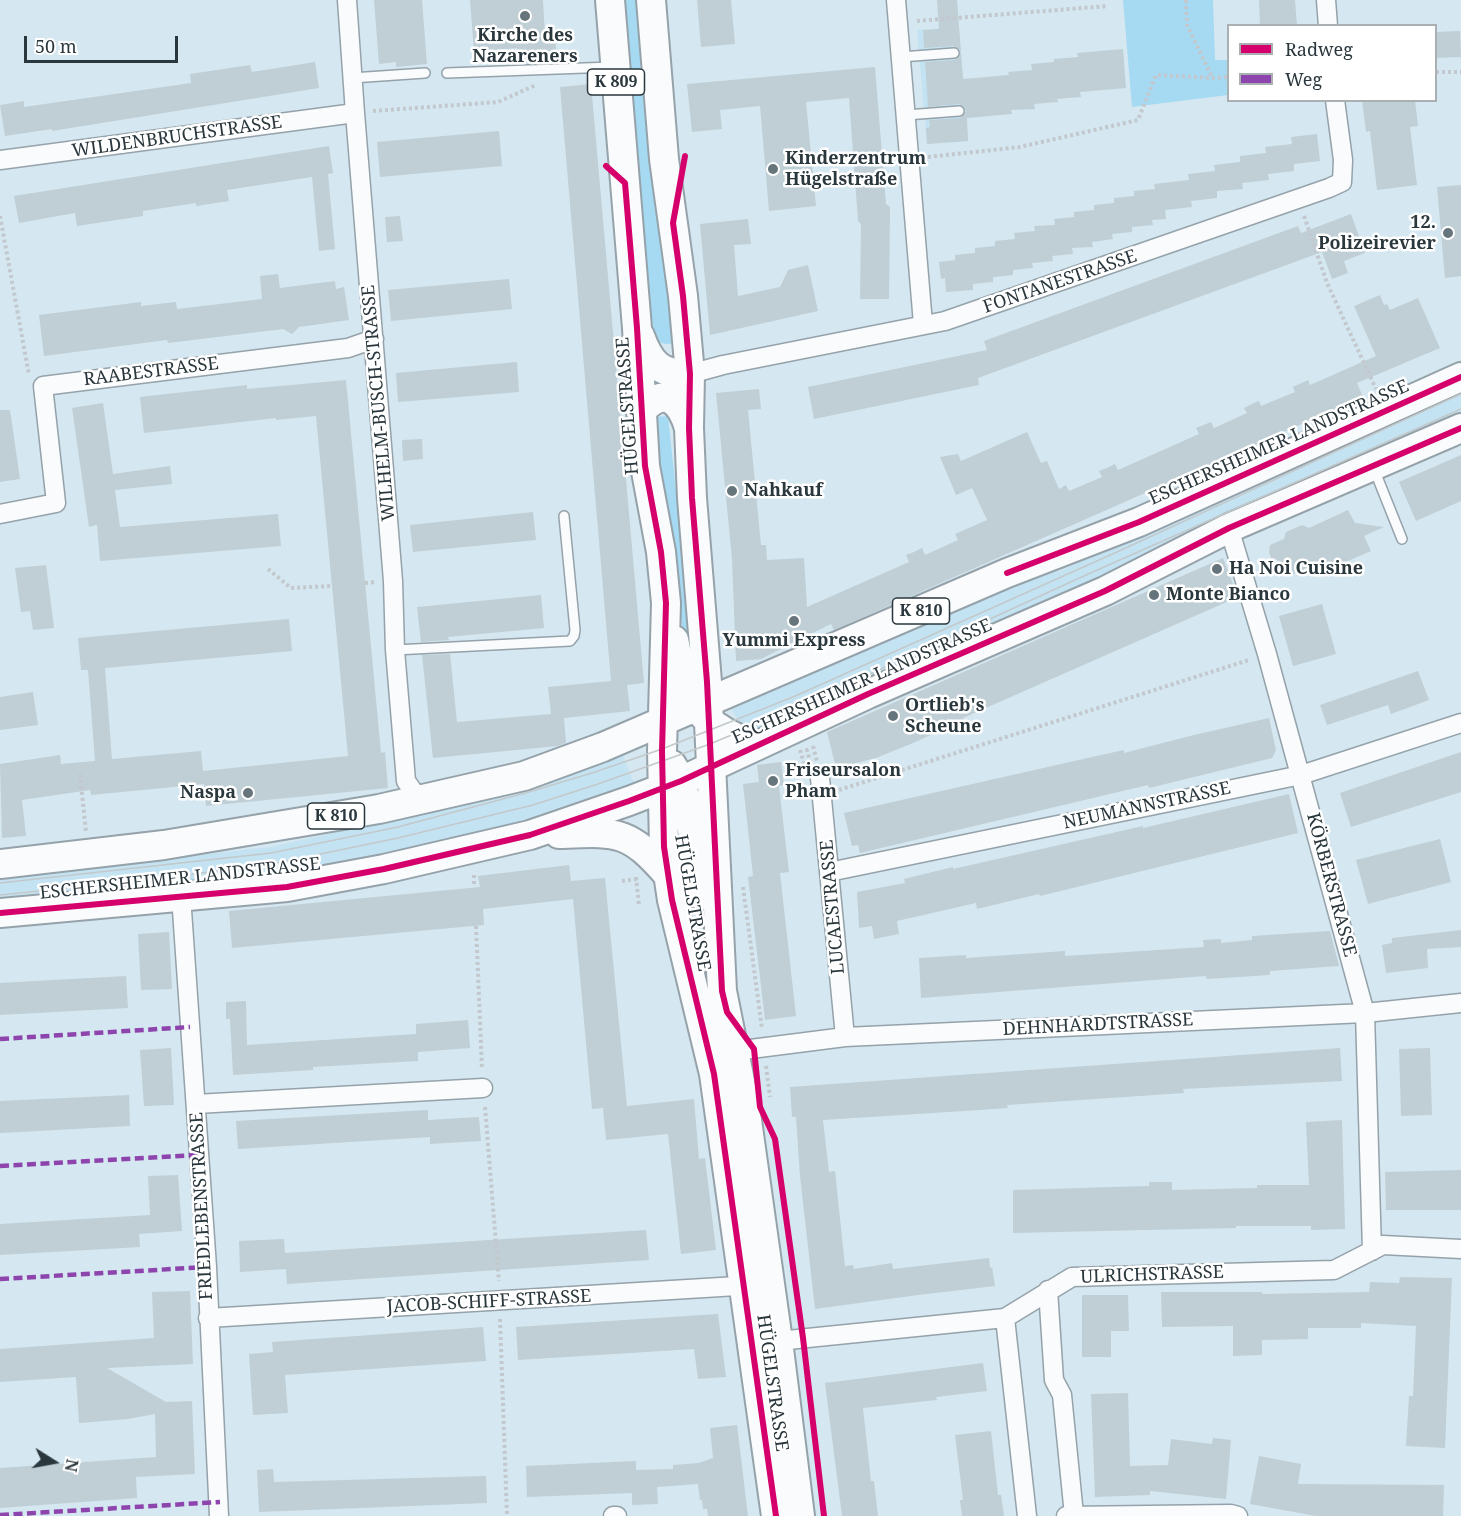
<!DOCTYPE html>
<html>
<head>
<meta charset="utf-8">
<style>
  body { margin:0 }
  #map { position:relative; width:1461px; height:1516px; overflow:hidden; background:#d5e7f0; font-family:"Noto Serif",serif }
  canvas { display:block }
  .legend { position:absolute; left:1227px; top:24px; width:210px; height:78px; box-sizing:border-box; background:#fff; border:2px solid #aaafb1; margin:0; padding:8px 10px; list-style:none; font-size:18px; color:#2a373d }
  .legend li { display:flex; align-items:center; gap:12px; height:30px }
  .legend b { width:30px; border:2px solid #aaafb1 }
  .north { position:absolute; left:24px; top:1432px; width:60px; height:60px; -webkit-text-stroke:4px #fff; paint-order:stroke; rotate:101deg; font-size:16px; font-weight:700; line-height:24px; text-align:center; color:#2a373d }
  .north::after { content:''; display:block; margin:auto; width:21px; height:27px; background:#2a373d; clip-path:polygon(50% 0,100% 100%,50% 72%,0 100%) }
  .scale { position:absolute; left:24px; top:36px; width:154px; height:27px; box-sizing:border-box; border:3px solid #2a373d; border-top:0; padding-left:8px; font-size:18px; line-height:21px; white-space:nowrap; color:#2a373d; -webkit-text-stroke:4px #fff; paint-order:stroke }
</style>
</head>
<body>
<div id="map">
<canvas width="1461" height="1516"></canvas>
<ul class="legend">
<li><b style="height:8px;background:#d6006c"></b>Radweg</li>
<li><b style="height:8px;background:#8e44ad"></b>Weg</li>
</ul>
<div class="north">N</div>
<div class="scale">50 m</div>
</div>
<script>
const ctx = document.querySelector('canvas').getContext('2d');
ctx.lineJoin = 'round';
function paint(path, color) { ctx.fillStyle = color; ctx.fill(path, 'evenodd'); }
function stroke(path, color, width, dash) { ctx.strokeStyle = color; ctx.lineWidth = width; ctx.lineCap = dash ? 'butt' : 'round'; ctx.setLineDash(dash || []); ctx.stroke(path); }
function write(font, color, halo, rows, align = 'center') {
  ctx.font = font + ' "Noto Serif",serif'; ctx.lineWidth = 5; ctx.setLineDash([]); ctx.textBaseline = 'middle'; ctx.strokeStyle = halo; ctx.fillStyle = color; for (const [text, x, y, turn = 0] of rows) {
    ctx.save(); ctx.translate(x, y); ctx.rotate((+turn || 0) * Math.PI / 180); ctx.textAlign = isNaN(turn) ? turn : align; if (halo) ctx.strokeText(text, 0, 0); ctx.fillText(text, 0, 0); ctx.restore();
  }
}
paint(new Path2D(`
  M959,27L968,141L927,144L917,30Z
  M1461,385V414L748,735L729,706L1010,582L1013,587L1055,568L1058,572Z
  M623,756L635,785L539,817L409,850L339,865L293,870L292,866L167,884L0,900V877L270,847L527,791Z`), '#c4e3f2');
paint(new Path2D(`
  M619,0H644L673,343C664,346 656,342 653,333L641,204L631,147Z
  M1123,0H1213L1215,60H1228V95L1132,107Z
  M668,416C677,502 687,587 695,673H688C678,587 664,503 654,417Z`), '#a5daf2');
paint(new Path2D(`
  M374,0H422L427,64L396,67V62L379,64Z
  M470,0H543L545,36L555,35L557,62L518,64L517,48L474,52Z
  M697,0H731L735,44L701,47Z
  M937,0H957L963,79L1009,75L1008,72L1032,70L1031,64L1054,62V59L1078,57L1077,53L1123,49L1126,88L1080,92L1081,97L1057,99L1058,102L1034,104L1035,109L1011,110L1012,114L967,118L968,141L927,144L926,128L930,127L929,120L960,118L966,111L964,107L959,104L928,107L925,62L955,60L961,53L959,49L954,46L924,48L923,30L939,29Z
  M1259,0H1295L1297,26H1260Z
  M1460,31L1461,57L1436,58V32Z
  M315,62L319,88L52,131V129L5,136L0,105L24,101V107L191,83L190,74L250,65L252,72Z
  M875,67L886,204L890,207L889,299H860L861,224L858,221L849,98L806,102L816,206L769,211L760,106L720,110L722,129L692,132L687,84Z
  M591,84L644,683L627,685L630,711L564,718L566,743L558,746L433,758L422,655L450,654L457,722L551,714L548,687L611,681L560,87Z
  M1362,100H1415L1418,126L1410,127L1417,185L1377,190L1370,131L1366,132Z
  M499,131L502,166L380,177L377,142Z
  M1317,134L1320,161L1294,164V171L1268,174L1269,180L1242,183L1243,189L1217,191V198L1191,201L1192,207L1165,210L1166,219L1152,220L1153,225L1132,227V232L1112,234L1113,239L1092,242L1093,247L1072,248L1073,254L1052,256L1053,261L1032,263L1033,268L1013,270V275L993,277V282L973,284V290L946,292L945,278L941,279L939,262L955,260V255L975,253V248L995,246V241L1015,239L1014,233L1035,231L1034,226L1055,225L1054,219L1074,217V212L1094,210V205L1114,203V198L1134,196V191L1155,189L1154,184L1189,180L1188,174L1215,171L1214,165L1240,162V156L1266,153L1265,147L1292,144L1291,137Z
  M329,146L333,173L328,174L335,249L319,251L312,177L227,190L229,201L196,206V203L143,211V216L77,226L75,213L19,223L14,196Z
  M1461,185V276L1445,278L1437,187Z
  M1351,214L1365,253L1344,261L1348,273L1332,279L1322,252L978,378L979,385L814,419L808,387L987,350L984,341L1298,226L1301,233Z
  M400,216L403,241L387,242L385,217Z
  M748,219L751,244L734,245L738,296L780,287L788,270L808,265L818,311L710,335L700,224Z
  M278,274L280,288L335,281L336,289L344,287L349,320L299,327L292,334L283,329L168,343L167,340L44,356L39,315L141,302V306L176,302L177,309L262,299L260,276Z
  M509,279L512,309L391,321L388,290Z
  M1380,295L1384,305L1387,304L1390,310L1418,298L1440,348L1357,383L1363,397L834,630L831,624L761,659L736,661L732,559L716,393L759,389L761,409L748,410L761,545H766L767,560L804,558L807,607L909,562L906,555L914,552L922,548L925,555L958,540L955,534L987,520L972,488L956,495L940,457L958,454L961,461L1027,432L1041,463L1047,461L1059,489L1066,485L1069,491L1102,477L1099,471L1107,468L1115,464L1118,470L1199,434L1196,428L1211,422L1214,428L1247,413L1244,408L1252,404L1259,401L1261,406L1295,392L1293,387L1308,380L1310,385L1376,356L1354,306Z
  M517,362L519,392L398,402L396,373Z
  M346,380L381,753L385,752L388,788L206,806L204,784L91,795L90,790L22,800L26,836L2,838L0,764L60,755L61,764L95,761L88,670H81L78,638L289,619L292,651L105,668L112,759L201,751L203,771L348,756L316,416L276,420V418L144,433L140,397L247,385V389Z
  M103,403L113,474L170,466L172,484L115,490L120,527L278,514L281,546L100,561L97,525L89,527L72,408Z
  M0,410H10L20,479L0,482Z
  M422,439L423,459L403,461L402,440Z
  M1461,455V501L1416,521L1399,482Z
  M1348,510L1355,523L1384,527L1364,536L1371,551L1341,564L1339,561L1309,572L1302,570L1289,576L1282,562L1271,558L1269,552L1270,545L1284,539L1286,532L1302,525L1309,528Z
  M533,512L536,540L413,552L410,525Z
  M1223,558L1238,597L963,718L964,720L913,743L876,758L836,768L827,732Z
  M46,565L54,628L33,630L30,611L21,612L15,568Z
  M541,595L544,628L448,637L449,640L421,642L417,607Z
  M1322,604L1336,654L1293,666L1279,616Z
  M1418,671L1429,700L1391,714L1388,705L1327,725L1320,705Z
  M33,692L38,725L0,730V697Z
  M1269,718L1276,750L1272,758L1149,788L1148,785L860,853L858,845L852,846L844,813L1092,757L1124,750V753L1194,735Z
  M1461,752V792L1351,827L1340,793Z
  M781,762L784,785L779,786L789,872L780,873L796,1016L765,1020L748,877L753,876L743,784L759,782L757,765Z
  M1289,794L1298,833L1040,896L1039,894L977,909L976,903L897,921L899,934L874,939L872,926L859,928L857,892L905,883L904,879L953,867V869L1143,826V828Z
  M1440,839L1451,882L1368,904L1356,860Z
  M569,865L571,881L605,878L627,1106L694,1099L699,1159L705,1158L716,1250L681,1254L668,1134L606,1140L603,1108L592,1109L573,899L483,909L484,925L232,948L229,911L480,887L478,876Z
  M1461,930V947L1427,949L1428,968L1386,973L1382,945L1392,943V938Z
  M1330,931L1339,966L1270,971V975L1207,979L1206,976L921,998L919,958L966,955V958L1065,951V956L1204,947L1203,940L1221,939V943L1252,940V936Z
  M169,932L172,989L141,990L138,934Z
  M126,976L128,1008L0,1015V983Z
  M246,1001L247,1045L416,1034V1024L468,1020L470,1048L418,1052V1061L313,1067V1070L233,1075L230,1019H226V1002Z
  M171,1048L174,1105L144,1106L140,1050Z
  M1340,1048L1342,1081L1183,1089L1184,1093L1007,1105L1008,1108L980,1110L823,1120L829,1172L835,1171L845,1266L853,1265L854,1269L892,1263L893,1269L989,1258L990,1268L992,1267L995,1286L918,1295L815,1309L800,1176L796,1117H792L790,1087Z
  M1430,1048L1432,1115L1401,1116L1399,1049Z
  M129,1095L130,1126L0,1133V1101Z
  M428,1110V1120L479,1117L481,1141L430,1144V1137L238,1149L236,1121Z
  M1342,1120L1345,1229L1311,1230V1226H1236V1228L1013,1233V1190L1149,1186V1182H1172V1190L1257,1188V1185H1309L1306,1122Z
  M1461,1170V1210H1386L1385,1172Z
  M178,1175L182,1231L139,1234L140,1247L0,1255V1224L150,1215L148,1176Z
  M646,1230L649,1260L287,1284L286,1269L240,1272L239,1241L284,1239L285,1253Z
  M1400,1277L1452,1278L1445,1448L1406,1446L1409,1396H1413L1416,1326L1361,1323V1328H1308V1339L1262,1340V1355L1233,1356V1326L1162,1327L1161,1292H1262V1294L1369,1292L1370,1282L1399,1283Z
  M190,1291L193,1364L107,1368L166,1402L192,1401L195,1474L136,1477L137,1498L0,1508V1468L156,1457L155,1414L128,1419L79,1423L76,1377L0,1382V1349L154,1338L152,1292Z
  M1082,1295H1128L1129,1331H1111V1357H1082Z
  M718,1314L726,1377L698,1379L694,1349L518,1360L516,1327Z
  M483,1327L486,1361L285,1375L288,1413L253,1415L249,1354L273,1352L272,1342Z
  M983,1363L987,1391L936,1397L937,1400L863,1408L871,1481H874L878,1516H842L825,1383Z
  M1128,1393L1130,1466L1168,1465L1171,1439L1212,1444L1213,1438L1231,1440L1226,1499L1150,1491V1495L1095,1497L1091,1394Z
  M737,1425L748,1516H708L707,1509H703L702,1500H700L698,1484L657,1487L658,1504L632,1505V1493L527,1497L526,1466L636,1461V1470L673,1469V1465L699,1463L713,1458L710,1428Z
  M991,1431L998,1495H1001L1004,1516H962L960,1500H963L955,1435Z
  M1259,1456L1301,1464L1298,1484L1444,1485L1443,1516H1316L1250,1504Z
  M273,1469L274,1482L486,1476L487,1503L259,1512L257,1470Z`), '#c0cfd5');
const lane = new Path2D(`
  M901,57L954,53
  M447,73L612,67
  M352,78L425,73
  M906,115L959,111
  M1374,469L1402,539
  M395,650L570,641L574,636L575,630L564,516`);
const street = new Path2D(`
  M347,0L355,113L393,581L395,650L406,781L413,791L424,799
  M896,0L923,324
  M1326,0L1328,26
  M0,160L355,113
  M690,374L723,365L945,321L1329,188L1342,182L1343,160L1335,100
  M0,514L56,503L43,386L348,348L374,339
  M1229,528L1267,654L1365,1013L1372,1251
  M820,778L845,1037
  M829,872L1301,775L1461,723
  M181,896L207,1267L219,1516
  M735,1051L845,1037L1365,1013L1461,1003
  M196,1104L483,1088
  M1048,1290L1054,1380L1062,1395L1074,1515
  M208,1318L754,1285
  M1005,1318L1027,1516
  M778,1341L1005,1318L1072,1277L1334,1270L1383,1245L1461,1249
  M613,1516H617
  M1066,1516L1231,1514L1238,1516`);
const primary = new Path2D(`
  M610,0L637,328L645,466L661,552L666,603L662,751L664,847L672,900L714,1074L776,1516
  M651,0L664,159L683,296L690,374L689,428L692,498L707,682L722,991L745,1106L778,1341L800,1516
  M640,336C650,363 660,375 690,374
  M641,412C664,384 681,401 689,428
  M674,640C678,656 679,675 686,690C698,719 729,738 758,745
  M672,765C692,796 695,858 701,895
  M559,834C617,832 628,829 668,875
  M0,864L164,845L379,809L524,776L603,747L1007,573L1139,522L1461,377
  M0,913L287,887L384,869L530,835L629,801L681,781L868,694L1105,591L1229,528L1461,428`);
stroke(lane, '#95a2a9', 12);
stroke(street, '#95a2a9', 21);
stroke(primary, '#95a2a9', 32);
stroke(new Path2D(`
  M1186,0L1187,25L1212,77
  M917,21L1108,6
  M1436,72H1461
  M373,111L498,102L536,85
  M928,157L1020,147L1138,120L1156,75L1213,78L1228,77
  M0,216L29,375
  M1304,216L1327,283L1376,389
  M268,569L291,588L332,586
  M365,583L375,582
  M813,746L817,762
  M800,750L805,766L811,764L807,750L811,749
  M80,774L86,832
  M839,790L1249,660
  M474,875V887
  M636,877L639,905
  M622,881L637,879
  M743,887L762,1029
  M476,926L482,1069
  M766,1066L770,1097
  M485,1107L499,1281
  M500,1319L507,1516`), '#c2c8cd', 4, [3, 3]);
stroke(lane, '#f9fbfd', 9);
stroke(street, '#f9fbfd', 18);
stroke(primary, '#f9fbfd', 28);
stroke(new Path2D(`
  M0,883L271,853L398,827L529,792L595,772L662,749L793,697L1117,552L1461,394
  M0,895L156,879L272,864L398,838L533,805L598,784L710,744L798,707L1086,575L1461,409`), '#c3c8ca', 1.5);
stroke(new Path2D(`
  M0,1039L190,1027
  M0,1166L199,1155
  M0,1279L207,1267
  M0,1515L220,1502`), '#8e44ad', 4.5, [9, 4.5]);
stroke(new Path2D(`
  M685,156L673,223L683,296L690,374L689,428L692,498L707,682L722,991L727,1012L754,1049L760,1107L775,1139L803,1338L824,1516
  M606,166L625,183L637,328L645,466L661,552L666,603L662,751L664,847L672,900L714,1074L776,1516
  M1007,573L1139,522L1461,377
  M0,913L287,887L384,869L530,835L629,801L681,781L868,694L1105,591L1229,528L1461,428`), '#d6006c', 6);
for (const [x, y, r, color] of [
  [525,16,6,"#66757c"],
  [773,169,6,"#66757c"],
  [1448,233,6,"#66757c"],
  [732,491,6,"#66757c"],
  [1217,569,6,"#66757c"],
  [1154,595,6,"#66757c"],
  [794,621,6,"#66757c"],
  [893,716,6,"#66757c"],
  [773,781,6,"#66757c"],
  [248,793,6,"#66757c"]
]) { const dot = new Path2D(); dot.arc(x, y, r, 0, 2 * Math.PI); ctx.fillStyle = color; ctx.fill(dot); stroke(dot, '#fff', 2); }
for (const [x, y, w] of [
  [616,82,57],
  [921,611,57],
  [336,816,57]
]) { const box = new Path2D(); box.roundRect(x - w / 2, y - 13, w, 26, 4.5); ctx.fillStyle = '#fff'; ctx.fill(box); stroke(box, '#2a373d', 1.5); }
write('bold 16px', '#2a373d', null, [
  ["K 809",616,82],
  ["K 810",921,611],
  ["K 810",336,816]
]);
write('bold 18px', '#2a373d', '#fff', [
  ["Kirche des",525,36,"center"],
  ["Nazareners",525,57,"center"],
  ["Kinderzentrum",785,159],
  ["Hügelstraße",785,180],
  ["12.",1436,223,"right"],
  ["Polizeirevier",1436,244,"right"],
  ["Nahkauf",744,491],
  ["Ha Noi Cuisine",1229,569],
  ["Monte Bianco",1166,595],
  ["Yummi Express",794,641,"center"],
  ["Ortlieb's",905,706],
  ["Scheune",905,727],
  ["Friseursalon",785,771],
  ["Pham",785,792],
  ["Naspa",236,793,"right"]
], 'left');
write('18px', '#2a373d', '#fff', [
  ["WILDENBRUCHSTRASSE",177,137,-8],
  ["FONTANESTRASSE",1060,282,-19],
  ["RAABESTRASSE",151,372,-7],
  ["WILHELM-BUSCH-STRASSE",379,403,-95],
  ["HÜGELSTRASSE",628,406,-94],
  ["ESCHERSHEIMER LANDSTRASSE",1279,443,-24],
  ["ESCHERSHEIMER LANDSTRASSE",862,682,-24],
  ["NEUMANNSTRASSE",1147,806,-12],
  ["ESCHERSHEIMER LANDSTRASSE",180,879,-6],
  ["KÖRBERSTRASSE",1331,885,75],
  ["HÜGELSTRASSE",692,903,80],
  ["LUCAESTRASSE",833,907,-95],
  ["DEHNHARDTSTRASSE",1098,1025,-3],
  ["FRIEDLEBENSTRASSE",202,1206,-93],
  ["ULRICHSTRASSE",1152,1275,-2],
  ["JACOB-SCHIFF-STRASSE",489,1302,-3],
  ["HÜGELSTRASSE",772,1383,82]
]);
</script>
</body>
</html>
